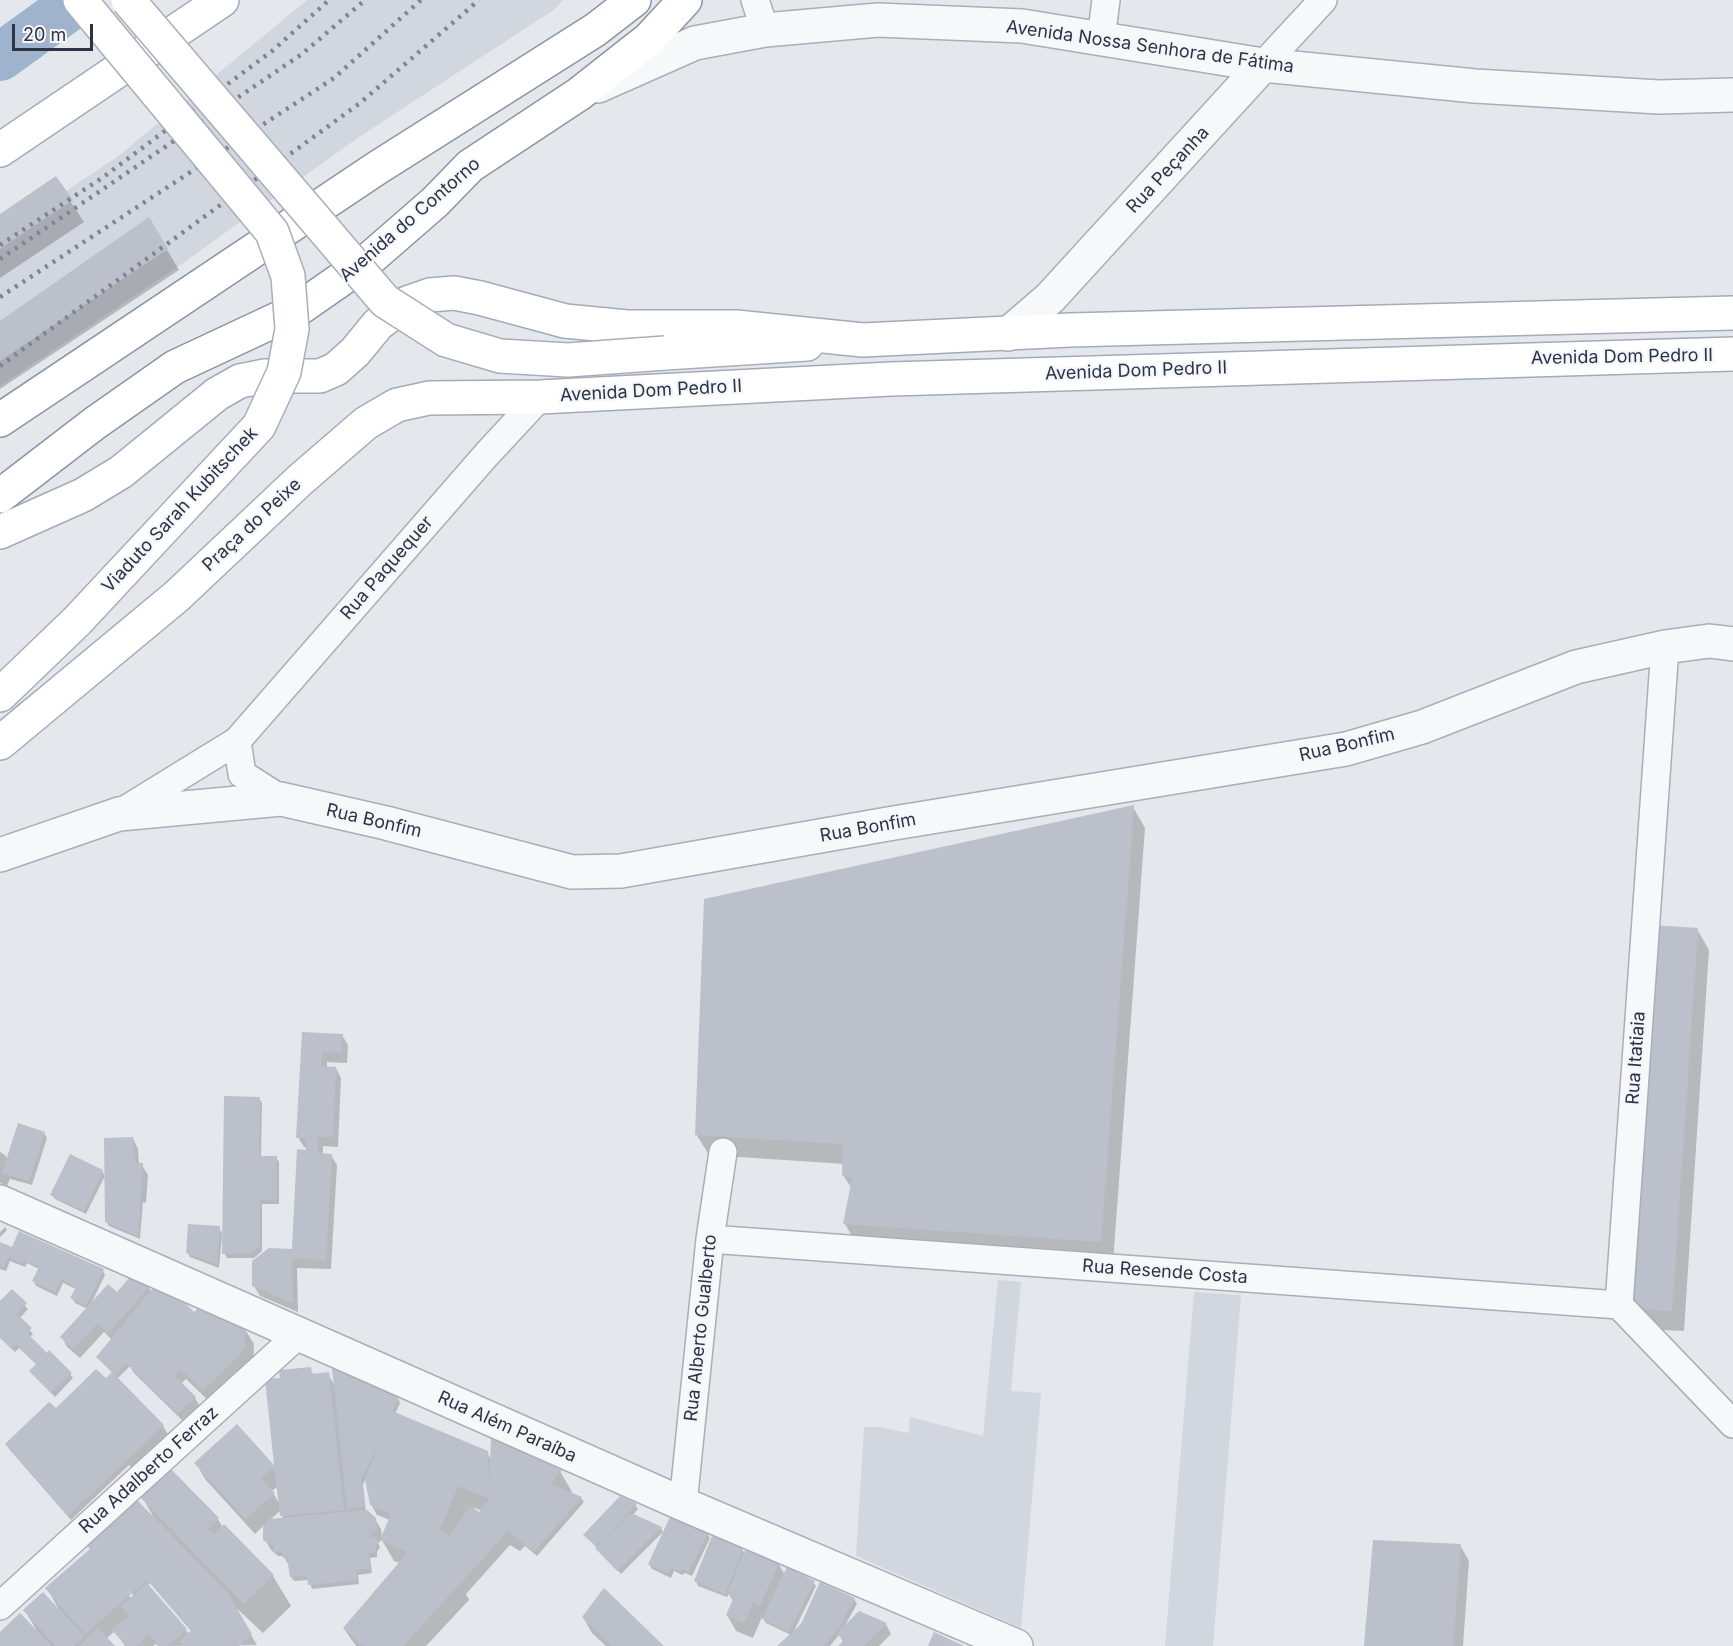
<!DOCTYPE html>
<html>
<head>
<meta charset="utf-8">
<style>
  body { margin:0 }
  #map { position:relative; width:1733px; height:1646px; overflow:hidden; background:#e4e7ec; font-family:Inter,sans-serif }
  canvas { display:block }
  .scale { position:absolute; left:12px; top:24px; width:81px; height:27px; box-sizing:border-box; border:3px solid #2b3445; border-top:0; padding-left:8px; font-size:18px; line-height:21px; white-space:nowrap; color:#2b3445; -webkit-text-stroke:4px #f4f6f9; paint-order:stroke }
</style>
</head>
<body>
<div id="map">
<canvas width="1733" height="1646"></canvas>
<div class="scale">20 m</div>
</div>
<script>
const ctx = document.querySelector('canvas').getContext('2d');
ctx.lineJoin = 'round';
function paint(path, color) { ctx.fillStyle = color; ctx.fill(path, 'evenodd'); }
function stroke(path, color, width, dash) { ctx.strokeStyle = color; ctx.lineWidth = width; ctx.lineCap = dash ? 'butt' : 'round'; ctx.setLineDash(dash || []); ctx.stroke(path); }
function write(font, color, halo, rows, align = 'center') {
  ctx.font = font + ' Inter,sans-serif'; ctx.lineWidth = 4.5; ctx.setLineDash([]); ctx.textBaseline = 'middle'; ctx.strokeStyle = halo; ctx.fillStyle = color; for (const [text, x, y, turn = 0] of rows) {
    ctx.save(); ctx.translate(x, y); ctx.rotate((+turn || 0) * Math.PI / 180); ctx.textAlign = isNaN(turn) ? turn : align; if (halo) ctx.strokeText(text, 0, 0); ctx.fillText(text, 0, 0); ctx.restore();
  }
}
paint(new Path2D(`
  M307,0H563L555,9L359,137L176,268L0,386V235L117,157Z
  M998,1280L1021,1282L1011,1391L1041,1393L1021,1628L856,1556L864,1427H878L909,1433L910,1417L983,1436Z
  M1194,1292L1241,1295L1213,1646H1165Z`), '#d2d6de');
paint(new Path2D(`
  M55,178L84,222L0,278V216Z
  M167,250L179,270L0,389V323Z
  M1133,807L1145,828L1113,1263L857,1245L845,1224L852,1189L843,1175L844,1164L709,1155L696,1134Z
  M1697,929L1709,950L1684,1331L1640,1329L1628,1308Z
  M303,1033L342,1035L348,1045L347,1063L327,1062V1068H336L341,1078L338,1147L323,1146V1155H331L337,1165L331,1269L297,1268L298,1312L260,1296L254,1286L293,1250L307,1152V1148L304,1147L298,1137Z
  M259,1098L262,1103L261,1157L276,1158L279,1162V1204H262V1251L254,1258H227L224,1253Z
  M44,1133L47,1138L32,1185L10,1179L7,1186L0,1183V1152L5,1155L8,1160Z
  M133,1138L138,1149L139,1165H142L148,1175L146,1203L143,1202L140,1239L109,1226L106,1221Z
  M102,1171L105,1176L86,1214L55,1199L52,1195Z
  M5,1227L7,1230L0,1237V1232Z
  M219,1228L223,1235H222L219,1268L190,1257L187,1252Z
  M0,1243L13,1248L103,1271L105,1275L91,1304L122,1299L130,1280L149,1288L152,1292L193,1313L244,1328L254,1344L253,1364L213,1405L186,1379L181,1384L195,1398L201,1408L185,1423L134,1373L130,1366L117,1379L163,1426L175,1446L142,1478L129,1465L71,1520L9,1449L56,1411L106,1381L113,1374L98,1357L112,1340L104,1332L80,1358L67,1347L62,1337L88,1309L75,1303L72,1298L76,1289L63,1283L57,1296L36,1286L34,1281L39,1269L27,1263L25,1267L10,1261L6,1271L0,1269Z
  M12,1291L28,1309L20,1318L33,1334L29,1338L70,1374L73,1378L55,1397L30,1371L37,1365L19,1348L15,1352L0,1338V1301Z
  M310,1369L314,1375L328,1374L335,1386L398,1398L400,1403L395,1414L487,1452L491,1460L560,1471L572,1492L571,1494L581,1498L584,1502L537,1556L525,1546L520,1551L510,1545L466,1594L469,1600L426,1646H356L344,1629L400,1563L394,1561L382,1540L378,1543L380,1547L377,1552V1557L370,1558L372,1573L358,1575L359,1584L312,1589L309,1580L294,1581L291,1577L289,1562L287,1563L284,1556H278L271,1550L265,1540L264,1525L255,1534L205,1479L196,1463L237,1426L276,1470L278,1380ZM366,1478L371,1504L377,1515L390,1520L382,1539L381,1529L375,1519L366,1512L363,1485ZM278,1486L280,1505L272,1491ZM473,1507L482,1511L480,1514ZM281,1510L283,1520L269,1521Z
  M142,1497L218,1519L223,1528L273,1576L291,1606L263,1633L233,1605L257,1645L158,1646L156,1644L153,1646H125L115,1631L106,1639L113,1646H0V1635L36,1629L25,1611L58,1608L47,1588L153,1516ZM150,1583L192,1632L189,1634L147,1586ZM127,1589L134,1596L131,1599L126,1590Z
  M635,1505L638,1509L633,1515L661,1528L663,1532L621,1574L585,1535Z
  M707,1533L710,1538L692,1576L685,1573L682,1575L674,1571L671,1578L652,1569L649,1564Z
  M1460,1545L1469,1561L1463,1646H1366Z
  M742,1549L745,1555L778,1563L785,1575L813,1582L816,1586L793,1633L854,1599L857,1604L844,1627L886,1624L891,1634L879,1646H840L844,1643L839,1635L830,1646H779L791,1635L766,1623L762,1617L753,1638L736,1631L727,1615L733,1601L729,1594L727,1597L698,1586L696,1581Z
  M583,1617L662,1646H606L592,1633Z`), '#0003');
stroke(new Path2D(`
  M0,57L79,0`), '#9fb4cc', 48);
paint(new Path2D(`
  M56,176L73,200L0,249V214Z
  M149,217L168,249L0,361V321Z
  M1134,805L1101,1242L843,1224L852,1178L842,1175L843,1144L695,1135L704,899Z
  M1652,925L1698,928L1672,1311L1626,1308Z
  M302,1032L343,1034L341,1053L322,1052L321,1066L336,1067L333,1137H318V1153L332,1154L326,1260L292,1258L293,1303L252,1286V1261L269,1248L292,1249L297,1149L306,1150V1138H296Z
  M224,1096L260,1097L259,1156H277V1200H260V1246L251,1254H222Z
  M18,1123L45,1132L29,1181L2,1173Z
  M133,1137L135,1163H143L138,1236L105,1222L104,1138Z
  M70,1154L103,1170L84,1211L50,1195Z
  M188,1224L220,1226L217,1264L186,1253Z
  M19,1231L104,1269L86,1306L70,1298L76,1287L61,1279L55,1292L32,1281L39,1267L24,1260L22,1263L8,1257L4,1267L0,1266V1242L12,1247Z
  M129,1278L150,1286L108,1333L98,1323L73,1349L60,1337L108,1284L117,1292Z
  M154,1287L186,1304L194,1312L201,1305L245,1327V1348L203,1391L181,1369L174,1375L196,1397L178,1414L126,1363L115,1375L164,1425L68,1516L5,1444L49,1402L56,1408L96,1369L106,1378L112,1372L96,1357Z
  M12,1289L27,1303L17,1314L32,1328L27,1333L47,1353L49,1350L72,1373L51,1393L29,1371L36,1364L16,1344L11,1349L0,1337V1301Z
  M311,1367L312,1374L329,1372L344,1510L280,1516L274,1466L261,1478L275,1493L245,1519L194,1463L237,1424L274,1465L265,1379L280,1378L279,1370Z
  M332,1368L399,1397L392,1411L488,1451L489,1489L491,1438L562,1470L550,1484L582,1497L534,1552L508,1531L403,1646H364L343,1628L408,1552L380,1540L391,1514L370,1505L365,1479L384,1432L361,1480L365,1506L347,1509ZM458,1486L490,1499L479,1512L470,1506L449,1536L440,1529Z
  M170,1468L219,1518L208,1529L214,1535L224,1524L274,1575L244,1604L140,1497Z
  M620,1496L637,1504L596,1546L583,1535Z
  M136,1499L227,1592L252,1634L239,1646H184L179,1641L192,1630L147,1580L132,1594L120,1581L131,1594L85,1634L45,1588L90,1549L86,1545Z
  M367,1510L376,1518L377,1528L368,1537H373L379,1542L375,1547L376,1552L369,1553L370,1569L356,1570L357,1580L308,1585L307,1575L290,1577L287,1558H283L282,1551L274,1552V1546L263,1540V1527L269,1519Z
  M631,1513L662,1527L617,1571L595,1548Z
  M671,1515L708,1532L689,1572L682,1569L680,1572L671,1568L668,1574L648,1564Z
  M712,1536L743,1548L725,1594L694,1581Z
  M1373,1540L1461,1544L1453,1646H1364Z
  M746,1548L779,1562L760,1606L753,1602L744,1623L726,1615L734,1597L727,1594Z
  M787,1567L815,1581L789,1632L762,1619Z
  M820,1582L855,1598L840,1626L824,1646H777L801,1624Z
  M147,1583L187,1629L167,1646H159L149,1635L136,1646H126L112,1630L129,1615L121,1606Z
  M604,1588L664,1646H612L582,1617Z
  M43,1592L84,1636L74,1646H56L23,1610Z
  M859,1611L887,1623L863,1646H838L843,1641L837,1633Z
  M20,1613L52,1646H0V1632Z
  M98,1628L115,1646H79Z
  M934,1632L964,1646H928Z`), '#bbc0ca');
const minor = new Path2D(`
  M755,0L765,30
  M1101,39L1106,0
  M1263,65L1323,0
  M1665,647L1619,1305L1733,1424
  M237,741L242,774L281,799
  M120,813L237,741L487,454L540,397
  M710,1239L1619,1305
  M683,1504L710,1239L723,1152
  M0,1606L298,1335`);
const tertiary = new Path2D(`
  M598,86L695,43L765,30L878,20L1022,26L1263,65L1475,86L1659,97L1733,95
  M1008,334L1050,298L1263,65
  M0,855L119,814L281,799L386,823L572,872L621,871L888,824L1346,749L1422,727L1576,667L1665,647L1709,641L1733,644
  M0,1202L683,1504L1016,1646`);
const secondary = new Path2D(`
  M665,353L807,344
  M0,695L77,621`);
const primary = new Path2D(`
  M0,150L222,0
  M0,532L83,495L121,472L217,394L240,381L265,376H320L336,369L355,352L378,324L407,303L430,295L454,293L480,298L565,321L627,327H736L863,340L1070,330L1733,313
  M0,743L177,596L300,480L366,423L397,405L429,398L540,397L891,379L1733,354`);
const trunk = new Path2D(`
  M0,420L377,168L595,30L634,0
  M0,496L95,423L175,367L297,310L366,262L435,202L470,166L579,94L649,39L685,0`);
stroke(minor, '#a9aeb7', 30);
stroke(tertiary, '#a9aeb7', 36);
stroke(secondary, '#a9aeb7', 36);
stroke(primary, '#a3abb8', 36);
stroke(trunk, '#8b94a3', 36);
stroke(minor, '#f7f8fa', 27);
stroke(tertiary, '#f7f8fa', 33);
stroke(secondary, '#fff', 33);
stroke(primary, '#fff', 33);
stroke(trunk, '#fff', 33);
stroke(new Path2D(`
  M0,245L102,178L272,51L329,0
  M0,259L302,54L365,0
  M0,297L334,78L421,0
  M0,366L360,103L479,0`), '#7d8696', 4.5, [3, 6]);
const secondaryBridge = new Path2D(`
  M128,0L385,301L446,340L500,356L568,360L665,353
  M77,621L259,426L284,372L292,329L288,276L272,232L80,0`);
stroke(secondaryBridge, '#a9aeb7', 36, []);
stroke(secondaryBridge, '#fff', 33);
write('18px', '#2b3445', '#f4f6f9', [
  ["Avenida Nossa Senhora de Fátima",1150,47,8],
  ["Rua Peçanha",1168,170,-47],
  ["Avenida do Contorno",410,220,-41],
  ["Avenida Dom Pedro II",1622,357,-1],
  ["Avenida Dom Pedro II",1136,371,-2],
  ["Avenida Dom Pedro II",651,391,-3],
  ["Viaduto Sarah Kubitschek",180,510,-47],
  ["Praça do Peixe",252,525,-43],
  ["Rua Paquequer",387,568,-49],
  ["Rua Bonfim",1347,745,-13],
  ["Rua Bonfim",374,821,13],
  ["Rua Bonfim",868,828,-10],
  ["Rua Itatiaia",1636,1058,-86],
  ["Rua Resende Costa",1165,1272,4],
  ["Rua Alberto Gualberto",701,1328,-84],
  ["Rua Além Paraíba",507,1427,24],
  ["Rua Adalberto Ferraz",149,1470,-42]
]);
</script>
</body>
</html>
